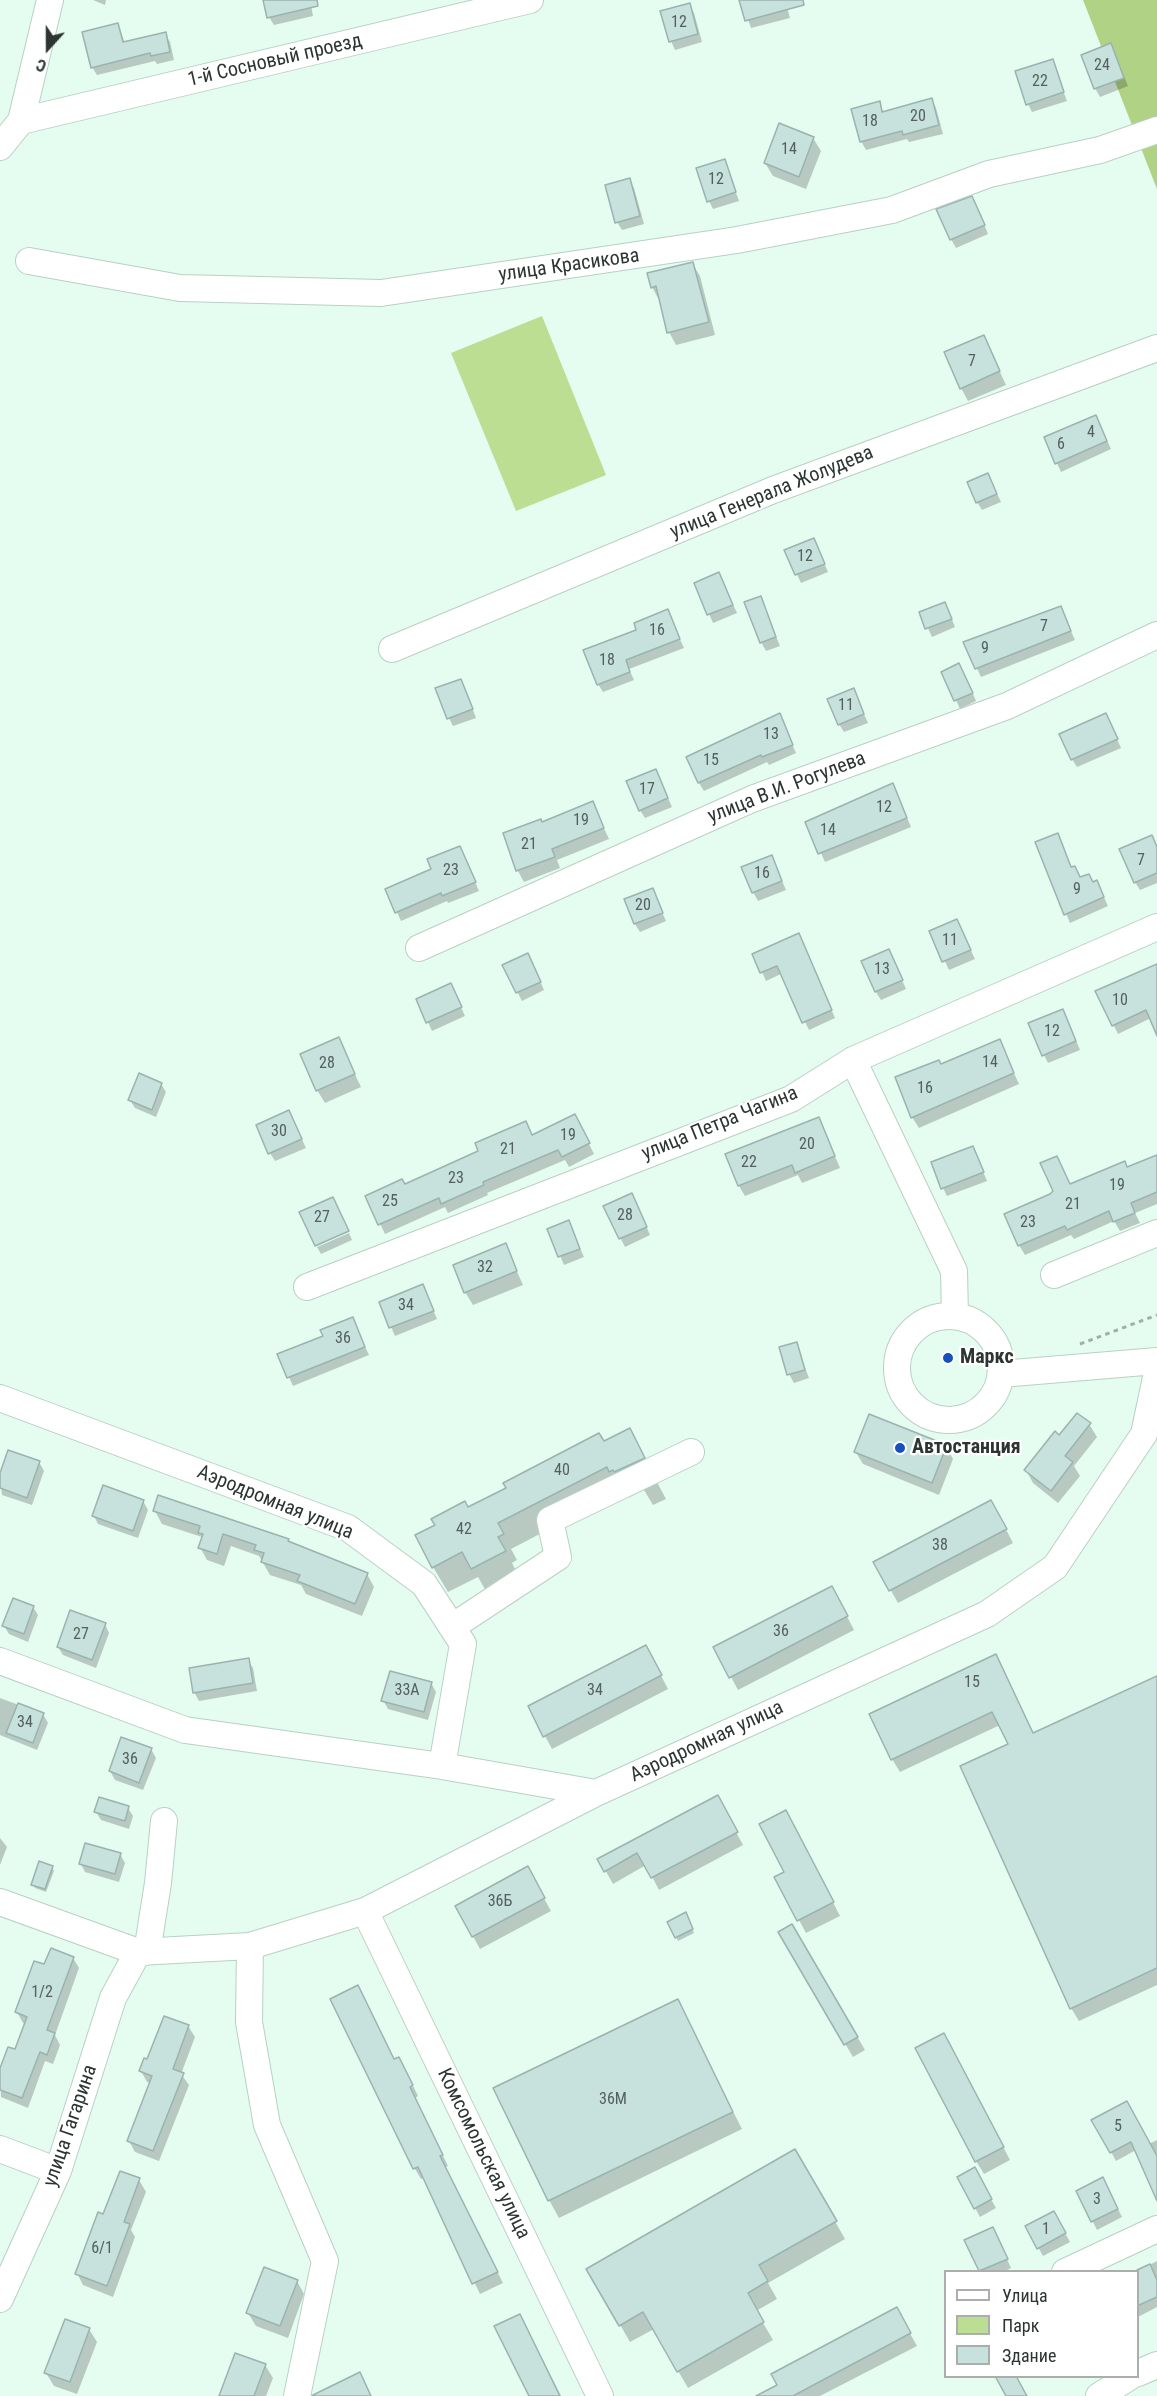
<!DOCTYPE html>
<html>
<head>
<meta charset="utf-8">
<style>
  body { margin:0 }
  #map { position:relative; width:1157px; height:2396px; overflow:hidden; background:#e5fcf1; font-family:"Roboto Condensed",sans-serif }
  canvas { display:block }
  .legend { position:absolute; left:944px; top:2270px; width:195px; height:108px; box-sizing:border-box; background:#fff; border:2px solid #abaead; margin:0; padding:8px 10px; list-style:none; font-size:18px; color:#2c3531 }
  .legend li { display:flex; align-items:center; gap:12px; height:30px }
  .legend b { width:30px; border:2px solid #abaead }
  .north { position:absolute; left:18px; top:18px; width:60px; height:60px; -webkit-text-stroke:4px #fff; paint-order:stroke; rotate:201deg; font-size:16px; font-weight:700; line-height:24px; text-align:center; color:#2c3531 }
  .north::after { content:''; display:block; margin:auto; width:21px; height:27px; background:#2c3531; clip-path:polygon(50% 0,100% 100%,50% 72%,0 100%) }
</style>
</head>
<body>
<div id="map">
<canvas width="1157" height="2396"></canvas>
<ul class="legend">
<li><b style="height:8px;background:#fff"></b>Улица</li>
<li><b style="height:16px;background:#bcde93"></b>Парк</li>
<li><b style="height:16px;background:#c7e1dd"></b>Здание</li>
</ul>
<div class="north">С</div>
</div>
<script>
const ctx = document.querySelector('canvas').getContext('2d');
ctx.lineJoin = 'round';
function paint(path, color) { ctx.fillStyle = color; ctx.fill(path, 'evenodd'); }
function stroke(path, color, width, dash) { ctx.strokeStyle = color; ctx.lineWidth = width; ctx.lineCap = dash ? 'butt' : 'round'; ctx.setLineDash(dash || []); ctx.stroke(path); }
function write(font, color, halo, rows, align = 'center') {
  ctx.font = font + ' "Roboto Condensed",sans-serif'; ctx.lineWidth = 4.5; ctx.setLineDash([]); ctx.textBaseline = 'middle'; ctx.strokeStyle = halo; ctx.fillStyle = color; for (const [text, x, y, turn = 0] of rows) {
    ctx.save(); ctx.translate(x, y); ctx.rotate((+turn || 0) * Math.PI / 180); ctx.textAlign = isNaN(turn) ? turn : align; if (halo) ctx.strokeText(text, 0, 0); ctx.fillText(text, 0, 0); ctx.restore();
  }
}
paint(new Path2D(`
  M542,316L606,475L516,511L451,353Z`), '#bcde93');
paint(new Path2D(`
  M1083,0H1157V189Z`), '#b0d285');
paint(new Path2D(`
  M93,0H106L105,5Z
  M265,0H310L313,16L274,25L269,17Z
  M741,0H785L790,18L751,28Z
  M689,5L694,13L702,42L675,50L671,41Z
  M118,25L125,43L165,34L170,42L174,60L157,64L155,61L97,75L92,67Z
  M1111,45L1128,86L1100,97L1095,88Z
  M1052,61L1067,101L1032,112L1028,104Z
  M932,100L936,108L943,134L909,142L907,139L866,150L861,141L879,103L884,113Z
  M813,138L821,151L806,189L773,176L765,163Z
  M724,160L739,201L713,209L709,201Z
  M629,180L634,188L644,224L622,230L617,222Z
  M977,206L988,234L956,248L951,239Z
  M692,263L700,276L715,335L676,345L669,332L659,300L652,287Z
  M984,337L1006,385L968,401L961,388Z
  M1100,425L1111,449L1061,472L1045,437Z
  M992,483L1001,502L982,510L977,502Z
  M814,540L828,572L801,583L786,551Z
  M719,574L737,613L713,623L696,584Z
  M760,597L780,646L766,651L761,642Z
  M1060,607L1075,640L981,677L965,643Z
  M949,612L955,627L932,637L921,613Z
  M670,618L684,648L629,669L634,680L603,692L598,684Z
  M943,672L964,673L976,701L960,709Z
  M465,689L476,718L453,726L449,718Z
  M853,690L868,723L844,732L839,724Z
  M779,715L796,753L769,765L767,762L704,791L699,783L752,729L751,727Z
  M1110,723L1121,748L1077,767L1072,759Z
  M660,779L672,807L645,818L640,810Z
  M893,785L911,827L825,862L807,823Z
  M592,803L609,839L557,860L560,868L524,882L518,871L505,834L542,823Z
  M1057,835L1072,869L1081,879L1101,891L1108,906L1070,923L1037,843Z
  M460,848L479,891L448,903L447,901L401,921L387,890L433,870Z
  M1157,848V862L1153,864L1157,875V883L1140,890L1135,882Z
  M772,857L786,890L758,901L753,892Z
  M652,890L666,921L640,932L635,924Z
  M957,921L975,959L949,970L931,932Z
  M803,943L835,1018L809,1030L781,974L766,981L754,954Z
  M889,950L906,989L881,1000L876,992Z
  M532,963L544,990L522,1001L504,966Z
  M1157,966V1032L1151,1018L1118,1034L1097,992Z
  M455,994L465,1016L432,1031L418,1000Z
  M1067,1019L1080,1050L1048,1063L1044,1055Z
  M338,1039L361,1087L325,1103L317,1090Z
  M999,1041L1019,1084L919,1128L912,1117L941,1066Z
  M161,1084L166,1092L156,1117L135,1108L130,1100Z
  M819,1119L840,1168L802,1183L798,1175L745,1196L739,1186Z
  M293,1120L306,1148L275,1161L270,1153Z
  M580,1126L594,1154L569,1167L565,1160L487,1193L488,1195L448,1213L445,1207L385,1234L367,1196L405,1186L532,1136Z
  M973,1148L987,1181L947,1196L943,1188Z
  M1157,1156V1204L1135,1213L1140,1223L1120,1231L1114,1221L1074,1239L1071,1235L1025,1255L1019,1245L1054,1192L1057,1158L1070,1185L1127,1169Z
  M636,1203L650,1235L625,1247L605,1207Z
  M568,1222L584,1257L564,1265L549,1230Z
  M349,1233L352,1240L321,1254L317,1247Z
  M505,1245L523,1285L473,1305L465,1292Z
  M423,1286L437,1319L395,1336L381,1303Z
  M352,1319L369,1355L293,1386L279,1355L324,1336Z
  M796,1344L809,1378L794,1383L789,1374Z
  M1089,1424L1097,1437L1074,1466L1080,1476L1058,1503L1033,1483L1026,1470L1060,1437Z
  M629,1430L666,1499L653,1505L644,1490L630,1497L622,1491L511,1549L517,1560L512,1563L519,1577L487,1593L478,1577L448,1592L433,1567L468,1509Z
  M946,1446L953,1459L939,1495L863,1464L855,1451Z
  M39,1462L44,1471L32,1505L2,1495L0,1478Z
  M143,1501L148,1510L138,1538L98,1524L94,1516Z
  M155,1511L288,1540L289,1543L367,1574L374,1587L362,1616L306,1594L301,1585L270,1575L259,1556L231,1546L224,1566L207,1560L200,1547L202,1537L162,1524Z
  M998,1514L1013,1543L898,1603L875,1562Z
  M839,1601L854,1630L738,1690L731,1677Z
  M33,1607L38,1615L28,1642L9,1634L4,1626Z
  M105,1624L109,1633L96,1668L63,1655L58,1647Z
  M248,1660L253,1668L257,1691L199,1701L194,1692Z
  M653,1660L668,1689L552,1749L545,1736Z
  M1003,1669L1034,1734L1157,1677V1985L1079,2021L1071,2008L1010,1745L1000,1725L900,1772L892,1759Z
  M431,1683L436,1692L428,1720L388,1709L383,1700Z
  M0,1698L43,1714L48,1723L37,1750L0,1735Z
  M151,1749L156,1758L143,1790L115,1780L110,1771Z
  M717,1797L743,1845L659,1890L646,1865L613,1884L599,1859Z
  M128,1808L133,1816L129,1829L101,1820L96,1812Z
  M793,1824L840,1916L806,1933L776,1877L786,1873Z
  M0,1838L7,1847L0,1865Z
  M120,1854L125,1863L119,1882L85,1872L81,1864Z
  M52,1867L54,1871L46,1892L35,1888L33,1884Z
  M527,1868L551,1911L480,1949L457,1907Z
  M685,1914L694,1933L678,1941L669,1922Z
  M792,1926L865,2050L853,2057L780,1933Z
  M73,1958L79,1968L55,2035L60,2045L53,2064L45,2061L28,2108L1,2097L0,2073L16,2051L26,2024L23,2023L17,2012L45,1966Z
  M332,2000L405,2069L418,2096L415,2098L448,2166L445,2167L503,2283L480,2294L424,2178L421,2179L415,2169Z
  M677,2001L742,2129L559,2218L549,2200Z
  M188,2026L195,2037L181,2074L189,2085L159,2161L135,2152L129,2141L151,2083L147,2082L141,2071L148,2061Z
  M951,2047L1010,2160L984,2174L976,2161Z
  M1094,2120L1149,2144L1157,2140V2197L1136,2150L1116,2161Z
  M795,2151L845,2239L768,2283L777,2299L756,2311L773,2340L688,2388L654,2329L630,2342L588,2269Z
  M974,2169L996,2208L980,2217L959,2178Z
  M139,2180L146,2192L131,2230L135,2237L113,2297L83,2285L77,2273L104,2216Z
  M1107,2187L1122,2217L1097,2230L1078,2192Z
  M1054,2213L1070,2242L1043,2256L1027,2227Z
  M997,2237L1011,2268L1003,2272H981L966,2241Z
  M1157,2261V2307L1138,2317L1136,2272Z
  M297,2281L304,2294L288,2338L256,2326L248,2313Z
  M903,2321L917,2346L820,2396H759Z
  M526,2327L561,2396H534Z
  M89,2329L97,2342L77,2394L54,2386L46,2373Z
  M265,2365L273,2378L266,2396H221Z`), '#0003');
const building = new Path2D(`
  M263,0H317L318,6L267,18Z
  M739,0H803L804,5L745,21Z
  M690,3L698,34L669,42L660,11Z
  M118,23L123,42L166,32L170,52L151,56L150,53L91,68L82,32Z
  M1111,43L1124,78L1094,89L1081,55Z
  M1053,59L1064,92L1026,105L1015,71Z
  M932,98L939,125L903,135L902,131L860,142L851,109L880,101L882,112Z
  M779,123L814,137L799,177L764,163Z
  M725,159L736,192L707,202L696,168Z
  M630,178L640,216L615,223L605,185Z
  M972,196L985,225L950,240L936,209Z
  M693,262L709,322L667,333L656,286L651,288L647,273Z
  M984,335L1000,371L960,389L944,352Z
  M1096,415L1107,441L1055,464L1044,437Z
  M988,473L997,494L976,503L967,482Z
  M814,538L825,564L795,575L784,550Z
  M719,572L733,605L707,615L694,583Z
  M761,596L776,637L760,643L744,602Z
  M945,602L952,619L925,629L919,612Z
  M1061,606L1071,631L975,669L963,642Z
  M668,609L680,639L626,660L630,672L597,685L583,650L636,630L634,623Z
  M959,663L973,693L954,701L941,672Z
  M461,679L473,709L447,719L435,688Z
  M854,688L864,714L838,725L827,699Z
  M780,713L793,745L762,757L761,755L698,783L686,757Z
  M1106,713L1118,739L1071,760L1059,734Z
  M656,769L668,798L639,811L626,781Z
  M893,783L907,818L818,854L805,822Z
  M593,801L604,828L552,849L555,857L516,871L503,833L541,819L542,822Z
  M1058,833L1071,867L1075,866L1080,877L1089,874L1093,882L1097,880L1104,897L1064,915L1035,842Z
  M1152,835L1157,847V873L1134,883L1119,849Z
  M460,846L476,882L442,896L441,893L395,913L385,889L431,869L427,859Z
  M772,855L782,881L752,893L741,867Z
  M653,888L663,913L634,924L624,899Z
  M957,919L971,950L942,962L929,931Z
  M799,933L832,1010L802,1023L777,966L760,973L752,954Z
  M889,949L903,980L875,992L861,961Z
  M528,953L541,982L516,993L502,965Z
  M1157,964V1036L1146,1010L1112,1026L1095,991Z
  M451,983L462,1007L426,1023L416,999Z
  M1063,1009L1076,1041L1042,1056L1028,1023Z
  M339,1037L355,1074L316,1091L300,1054Z
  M1000,1039L1014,1073L911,1118L895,1077L939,1060L941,1064Z
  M139,1073L162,1083L152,1110L128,1100Z
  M289,1110L302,1139L268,1154L256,1125Z
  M575,1114L590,1143L562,1157L558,1150L483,1182L484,1185L441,1204L439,1198L378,1225L365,1196L402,1179L405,1184L478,1151L475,1143L526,1121L532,1135Z
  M819,1117L835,1156L795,1173L792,1165L738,1186L725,1154Z
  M973,1146L984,1172L941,1189L931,1162Z
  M1157,1155V1192L1131,1203L1135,1213L1113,1222L1109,1211L1067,1230L1065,1226L1018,1246L1004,1214L1050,1194L1053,1191L1040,1163L1057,1156L1070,1184L1125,1161L1127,1167Z
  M632,1193L647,1227L619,1239L603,1206Z
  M333,1197L349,1231L315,1246L299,1212Z
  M569,1220L580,1249L558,1257L547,1229Z
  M506,1243L517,1271L464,1293L453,1265Z
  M423,1284L434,1311L389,1328L379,1302Z
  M353,1317L365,1347L287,1378L277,1354L323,1336L320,1330Z
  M797,1342L805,1370L787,1375L779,1347Z
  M1077,1413L1091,1423L1065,1456L1073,1462L1051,1491L1024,1470L1055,1431L1059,1435Z
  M869,1414L947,1445L932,1483L854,1452Z
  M630,1428L645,1458L614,1472L613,1470L609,1472L607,1467L498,1523L504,1534L498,1537L506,1551L471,1569L462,1552L432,1568L415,1535L435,1525L431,1519L465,1501L468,1507L506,1488L503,1483L599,1433L604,1441Z
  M8,1450L40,1461L27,1498L0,1488V1473Z
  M103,1485L144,1500L133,1531L92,1516Z
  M158,1495L289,1539L288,1541L368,1573L355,1604L297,1581L300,1575L261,1562L264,1553L254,1550L256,1545L223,1534L217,1554L198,1548L203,1534L198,1533L200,1526L153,1511Z
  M991,1500L1007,1529L889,1591L873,1562Z
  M832,1586L848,1616L729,1678L713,1647Z
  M13,1598L34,1606L24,1634L2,1626Z
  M70,1610L106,1623L92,1660L57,1647Z
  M646,1645L662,1675L543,1737L528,1706Z
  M996,1654L1033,1733L1157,1676V1968L1070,2009L960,1766L1008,1744L992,1712L891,1760L869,1714Z
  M249,1658L253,1683L193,1693L189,1668Z
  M390,1671L432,1682L424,1712L381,1701Z
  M18,1703L44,1713L33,1743L6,1733Z
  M121,1737L152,1748L139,1783L109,1771Z
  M718,1795L738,1832L651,1878L637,1853L604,1872L597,1859Z
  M99,1797L129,1806L125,1821L94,1812Z
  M786,1810L834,1902L797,1921L774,1877L784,1872L759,1824Z
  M85,1843L121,1853L115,1874L79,1864Z
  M39,1861L53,1866L45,1889L31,1885Z
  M528,1866L545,1898L472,1937L455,1906Z
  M686,1912L693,1929L675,1938L667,1922Z
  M792,1924L858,2037L844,2045L778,1932Z
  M51,1948L74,1957L47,2030L55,2033L47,2055L40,2052L22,2098L0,2090V2068L8,2047L15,2049L27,2017L15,2012L34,1961L44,1964Z
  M358,1985L394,2059L399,2057L413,2085L410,2087L443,2155L440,2156L498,2272L472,2284L418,2167L413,2169L330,1999Z
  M678,1999L733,2112L548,2201L493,2088Z
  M164,2016L189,2025L173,2069L184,2073L153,2151L127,2141L152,2076L139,2071L144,2058L147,2059Z
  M944,2033L1004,2147L975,2162L915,2048Z
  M1127,2101L1157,2156V2201L1131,2142L1110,2153L1091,2120Z
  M795,2149L837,2221L759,2265L768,2281L748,2293L764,2322L677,2372L643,2312L619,2326L586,2269Z
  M975,2167L992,2199L974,2209L957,2177Z
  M120,2171L140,2178L124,2222L130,2224L107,2286L75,2274L98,2212L103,2214Z
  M1103,2177L1118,2209L1091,2222L1076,2191Z
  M1054,2211L1066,2233L1037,2249L1025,2226Z
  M993,2227L1008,2259L979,2271L964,2240Z
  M1150,2264L1157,2280V2297L1137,2306V2270Z
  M264,2267L298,2280L280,2326L246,2313Z
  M897,2307L911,2333L793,2396H756L777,2385L771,2374Z
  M520,2314L560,2396H529L494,2326Z
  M65,2319L90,2328L70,2382L44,2373Z
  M235,2353L266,2364L254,2396H219Z
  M360,2372L371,2396H312L313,2395Z
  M995,2376H1016L1027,2396H1006Z`);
paint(building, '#c7e1dd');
stroke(building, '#9ab3af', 1.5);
const minor = new Path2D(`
  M21,121L530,0
  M0,147L21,121L50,0
  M29,261L180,288L381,293L737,240L892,210L989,174L1100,150L1157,130
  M392,649L773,490L1157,348
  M419,948L752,799L1007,706L1157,635
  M853,1060L954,1271L955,1316
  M1054,1275L1157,1233
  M307,1287L791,1099L853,1060L1157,927
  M897 1368a52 52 0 1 1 104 0a52 52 0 1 1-104 0Z
  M1001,1374L1157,1361
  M0,1398L348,1528L424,1584L463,1644L442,1766
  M452,1627L558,1557L550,1520L691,1452
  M0,1661L185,1730L442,1766L596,1793
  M0,1902L138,1952L250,1946L365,1911L596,1793L987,1614L1055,1567L1144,1434L1157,1373
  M365,1911L600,2396
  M250,1946L249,2022L267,2125L325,2261L297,2396
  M147,1952L158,1883L164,1821
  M0,2149L58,2171
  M1065,2272L1157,2229
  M0,2299L58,2171L113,1998L138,1952
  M1138,2373L1157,2365
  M1099,2396L1131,2376`);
stroke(minor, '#b9d0c5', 28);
stroke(new Path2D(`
  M1080,1344L1157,1315`), '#9eb0a7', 3, [4.5, 4.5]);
stroke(minor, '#fff', 26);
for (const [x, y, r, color] of [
  [948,1358,6,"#1750bc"],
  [900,1448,6,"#1750bc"]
]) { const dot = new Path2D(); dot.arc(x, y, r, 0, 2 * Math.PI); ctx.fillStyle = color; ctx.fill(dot); stroke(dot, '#fff', 2); }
write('16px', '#53605c', null, [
  ["12",679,23],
  ["24",1102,66],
  ["22",1040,82],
  ["20",918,117],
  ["18",870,122],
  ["14",789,150],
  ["12",716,180],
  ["7",972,362],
  ["4",1091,433],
  ["6",1061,445],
  ["12",805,557],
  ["7",1044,627],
  ["16",657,631],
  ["9",985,649],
  ["18",607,661],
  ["11",846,706],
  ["13",771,735],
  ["15",711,761],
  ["17",647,790],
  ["12",884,808],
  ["19",581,821],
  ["14",828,831],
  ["21",529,845],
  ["7",1141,861],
  ["23",451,871],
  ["16",762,874],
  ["9",1077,890],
  ["20",643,906],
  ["11",950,941],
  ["13",882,970],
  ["10",1120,1001],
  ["12",1052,1032],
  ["14",990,1063],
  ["28",327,1064],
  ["16",925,1089],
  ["30",279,1132],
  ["19",568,1136],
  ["20",807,1145],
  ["21",508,1150],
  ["22",749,1163],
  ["23",456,1179],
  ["19",1117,1186],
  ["25",390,1202],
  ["21",1073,1205],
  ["28",625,1216],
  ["27",322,1218],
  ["23",1028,1223],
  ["32",485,1268],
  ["34",406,1306],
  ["36",343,1339],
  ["40",562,1471],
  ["42",464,1530],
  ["38",940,1546],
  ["36",781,1632],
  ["27",81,1635],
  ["15",972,1683],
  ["33А",407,1691],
  ["34",595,1691],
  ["34",25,1723],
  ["36",130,1760],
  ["36Б",500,1902],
  ["1/2",42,1993],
  ["36М",613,2100],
  ["5",1118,2127],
  ["3",1097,2200],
  ["1",1046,2230],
  ["6/1",102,2249]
]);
write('20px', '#2c3531', '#fff', [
  ["1-й Сосновый проезд",275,61,-13],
  ["улица Красикова",569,266,-8],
  ["улица Генерала Жолудева",772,493,-22],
  ["улица В.И. Рогулева",787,788,-21],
  ["улица Петра Чагина",720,1124,-22],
  ["Аэродромная улица",275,1503,22],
  ["Аэродромная улица",707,1742,-25],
  ["улица Гагарина",71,2126,-71],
  ["Комсомольская улица",483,2154,64]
]);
write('bold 20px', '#2c3531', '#fff', [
  ["Маркс",960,1358],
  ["Автостанция",912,1448]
], 'left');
</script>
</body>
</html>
